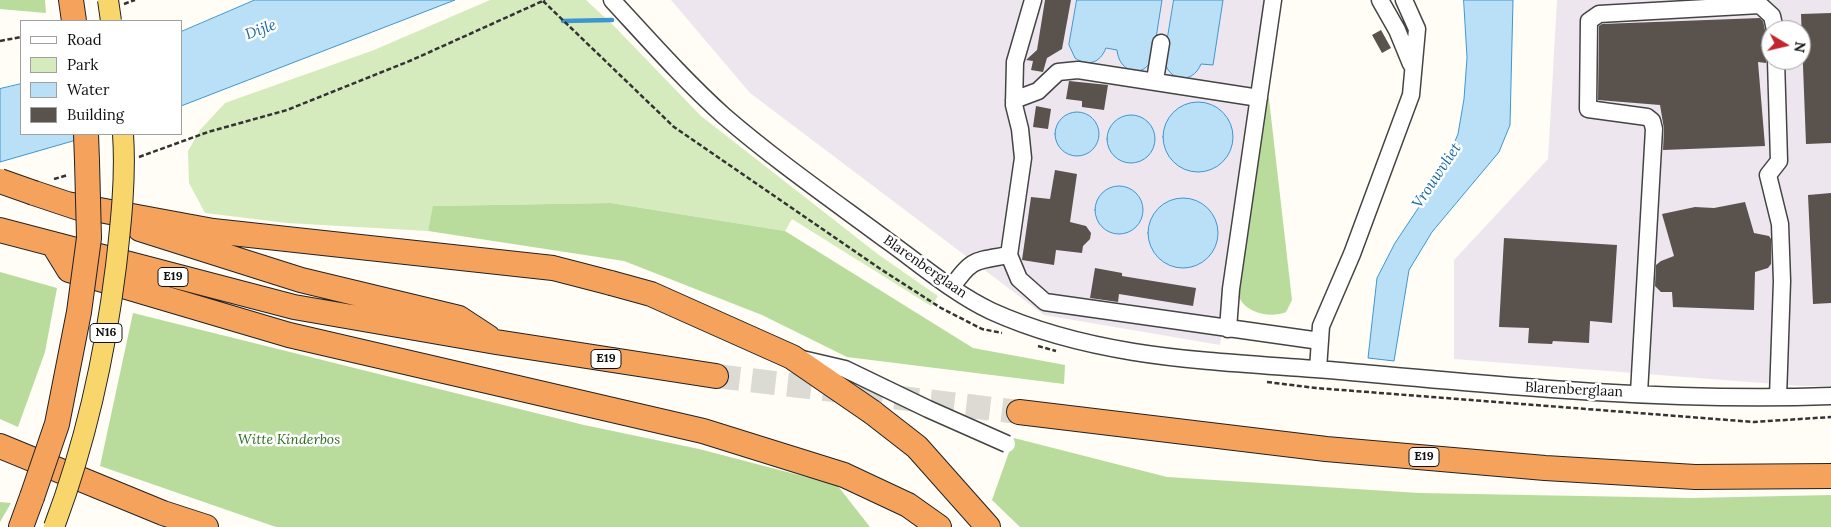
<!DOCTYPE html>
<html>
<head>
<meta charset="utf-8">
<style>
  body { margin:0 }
  #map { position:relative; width:1831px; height:527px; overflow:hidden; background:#fffdf5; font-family:Lora,serif }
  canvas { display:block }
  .legend { position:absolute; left:20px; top:20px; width:162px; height:115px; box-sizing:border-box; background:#fff; border:1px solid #a0a0a0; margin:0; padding:6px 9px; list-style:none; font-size:15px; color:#111 }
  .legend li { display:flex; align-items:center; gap:10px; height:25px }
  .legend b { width:25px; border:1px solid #a0a0a0 }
  .north { position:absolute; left:1761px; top:20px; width:50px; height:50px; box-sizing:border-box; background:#fff; border:1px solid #a0a0a0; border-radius:50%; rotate:99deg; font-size:14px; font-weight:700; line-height:20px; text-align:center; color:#111 }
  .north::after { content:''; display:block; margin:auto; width:18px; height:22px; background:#c4262e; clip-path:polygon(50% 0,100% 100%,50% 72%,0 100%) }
</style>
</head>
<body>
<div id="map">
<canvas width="1831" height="527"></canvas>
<ul class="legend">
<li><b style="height:6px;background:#fff"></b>Road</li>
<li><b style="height:14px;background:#d5ebbd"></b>Park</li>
<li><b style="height:14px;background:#b9e0f7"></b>Water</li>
<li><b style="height:14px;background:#5a524d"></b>Building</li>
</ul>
<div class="north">N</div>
</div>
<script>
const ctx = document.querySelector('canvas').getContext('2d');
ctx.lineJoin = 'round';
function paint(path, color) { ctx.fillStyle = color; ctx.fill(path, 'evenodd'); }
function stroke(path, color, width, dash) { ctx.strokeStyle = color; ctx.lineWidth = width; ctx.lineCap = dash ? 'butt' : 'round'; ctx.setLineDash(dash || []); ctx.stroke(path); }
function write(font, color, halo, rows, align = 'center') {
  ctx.font = font + ' Lora,serif'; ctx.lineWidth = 5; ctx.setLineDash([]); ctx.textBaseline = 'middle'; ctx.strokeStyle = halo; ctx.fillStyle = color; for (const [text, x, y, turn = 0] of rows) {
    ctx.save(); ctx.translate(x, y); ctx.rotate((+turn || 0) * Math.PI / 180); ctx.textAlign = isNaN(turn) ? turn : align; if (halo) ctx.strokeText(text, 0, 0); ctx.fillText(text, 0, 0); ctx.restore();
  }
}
paint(new Path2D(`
  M671,0H1276L1220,345L1044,315L750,93Z
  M1557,0H1831V386H1800L1454,359V260L1548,159ZM1771,30H1801V60H1771Z`), '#eee6ef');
paint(new Path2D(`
  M490,0H586L613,25L701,116L879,255L938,296L931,306L792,219L785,231L611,203L434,206L428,231L287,223L205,213L189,183L188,151L200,130L225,103L374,50Z`), '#d5ebbd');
paint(new Path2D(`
  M0,0H45L46,13L0,9Z
  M1265,97L1269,99L1292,300L1286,312C1272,318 1248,314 1240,299C1237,293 1238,284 1238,278Z
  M611,203L785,231L973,348L1065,365L1064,384L847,357L762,315L624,261L428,231L433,206Z
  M0,272L57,288L45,352L18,427L0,419Z
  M133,313L584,425L699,449L837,485L870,527H276L100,466Z
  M1014,438L1167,477L1419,493L1691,498L1831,495V527H1020L992,500Z
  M0,502L11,503L0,522Z`), '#b9dc9c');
const water = new Path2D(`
  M255,0H455L181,106V32Z
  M1077,0H1162L1153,57C1144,80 1119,73 1117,50L1106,48C1100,63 1088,67 1075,58L1069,45Z
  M1174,0H1223L1213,65L1201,64C1192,86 1167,81 1164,59Z
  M1464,0H1513L1510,125L1499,152L1432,232L1409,270L1394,361L1368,358L1377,278L1395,243L1441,174L1458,134L1464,99L1467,58Z
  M21,84V134H97L0,162V89Z
  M1163 137a35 35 0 1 1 70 0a35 35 0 1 1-70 0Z
  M1055 134a22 22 0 1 1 44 0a22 22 0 1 1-44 0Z
  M1107 139a24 24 0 1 1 48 0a24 24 0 1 1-48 0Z
  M1095 210a24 24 0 1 1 48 0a24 24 0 1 1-48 0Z
  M1148 233a35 35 0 1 1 70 0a35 35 0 1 1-70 0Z`);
paint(water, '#b9e0f7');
stroke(water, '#3f96cf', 1);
stroke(new Path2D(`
  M563,21L612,20`), '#3f96cf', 4.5);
paint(new Path2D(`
  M1045,0H1071L1062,49L1047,58L1043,72L1031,70L1033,61L1026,60L1037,50Z
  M1831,13V143L1806,144L1801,14Z
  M1760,18L1763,21L1766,35L1768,55L1766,63L1758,62L1765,146L1663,150L1664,129L1660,105L1598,100L1599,26L1602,24Z
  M1381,30L1391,48L1382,53L1372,35Z
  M1069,81L1108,85L1104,110L1082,107V101L1066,99Z
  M1036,106L1051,109L1048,129L1033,127Z
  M1055,170L1077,174L1070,222L1086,226L1091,233L1090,239L1083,246L1082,253L1056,250L1054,265L1022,260L1031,197L1050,199Z
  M1831,193V303L1813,304L1808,195Z
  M1745,202L1754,233L1769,236L1771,239V264L1768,268L1755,272L1754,310L1673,307L1672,292H1661L1655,286L1656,265L1661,261L1674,256L1662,214L1695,207L1714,208Z
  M1504,238L1617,245L1612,323L1590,321L1589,343L1553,341L1552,344L1528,343L1529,328L1499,327Z
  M1095,268L1122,273V276L1196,288L1193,306L1119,294L1118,302L1090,298Z`), '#5a524d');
stroke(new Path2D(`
  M716,376L1019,412`), '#dbdad3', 24, [24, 12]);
const minor = new Path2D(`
  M612,0C648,39 684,80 724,116C775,160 831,199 885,239C919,263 953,293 991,311C1101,361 1222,361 1340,371C1503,386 1667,402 1831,396
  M1380,0L1397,30L1411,64
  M1776,60L1779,161L1768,175L1780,224L1782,281L1778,397
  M1155,80L1161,43
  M1014,100L1038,91L1058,72L1078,70L1259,98
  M1009,255L1019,279L1045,302L1320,341
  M952,287C972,258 975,261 1009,255L1023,158L1020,129L1014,105L1015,62L1033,0
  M1228,329L1231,289L1273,0
  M1318,369L1321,326L1352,254L1411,95L1417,29L1404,0
  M1639,393L1654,129L1652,121L1647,117L1588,109L1589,21L1599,14L1760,5L1772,16L1775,30`);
const highway = new Path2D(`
  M71,0L74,21
  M86,134L87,161
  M34,193L82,209
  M67,204L213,231L553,268L611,283
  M140,229L301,280L459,318L488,337
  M0,230L294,307L496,342L716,376
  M53,244L69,270L289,335L703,431L844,475L908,505L939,527
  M872,412L917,447L988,527
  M1019,412L1326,449L1545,468L1695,477L1831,476
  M0,446L163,513L206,527
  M21,527L32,497`);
stroke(minor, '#444', 19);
stroke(highway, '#222', 26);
stroke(new Path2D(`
  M543,1L674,127L879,268L941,308L982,329L1002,333
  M124,4L135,0
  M0,41L21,37
  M139,157L208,132L287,110L412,60L545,0
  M54,179L68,175
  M1038,346L1056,351
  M1267,382L1316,388L1754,422L1831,417`), '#333', 2.5, [5, 2.5]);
stroke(minor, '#fff', 16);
stroke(highway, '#f5a25d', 24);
const minorBridge = new Path2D(`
  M802,359L845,369L928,409L1007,444`);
const majorBridge = new Path2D(`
  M108,0L111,21
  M54,527C86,442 105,356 116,266C121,223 126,177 123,134`);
const highwayBridge = new Path2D(`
  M0,181L34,193
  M611,283L651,294L792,357L872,412
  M32,497L57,424L79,312L89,238L87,161`);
stroke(minorBridge, '#444', 19, []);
stroke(majorBridge, '#222', 22, []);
stroke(highwayBridge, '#222', 26, []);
stroke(minorBridge, '#fff', 16);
stroke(majorBridge, '#f9d66b', 20);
stroke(highwayBridge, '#f5a25d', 24);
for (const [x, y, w] of [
  [173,277,30],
  [106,333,32],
  [606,359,30],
  [1424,457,30]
]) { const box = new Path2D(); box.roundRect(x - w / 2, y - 9.5, w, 19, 4); ctx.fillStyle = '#fff'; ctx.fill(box); stroke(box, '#111', 1); }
write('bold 12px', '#111', null, [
  ["E19",173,277],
  ["N16",106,333],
  ["E19",606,359],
  ["E19",1424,457]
]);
write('14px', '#111', '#fff', [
  ["Blarenberglaan",925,267,35],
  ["Blarenberglaan",1574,390,3]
]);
write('italic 14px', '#2f6b1f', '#fff', [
  ["Witte Kinderbos",289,440]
]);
write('italic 15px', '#1768a6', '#fff', [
  ["Dijle",261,30,-20],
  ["Vrouwvliet",1437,176,-56]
]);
</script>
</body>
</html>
